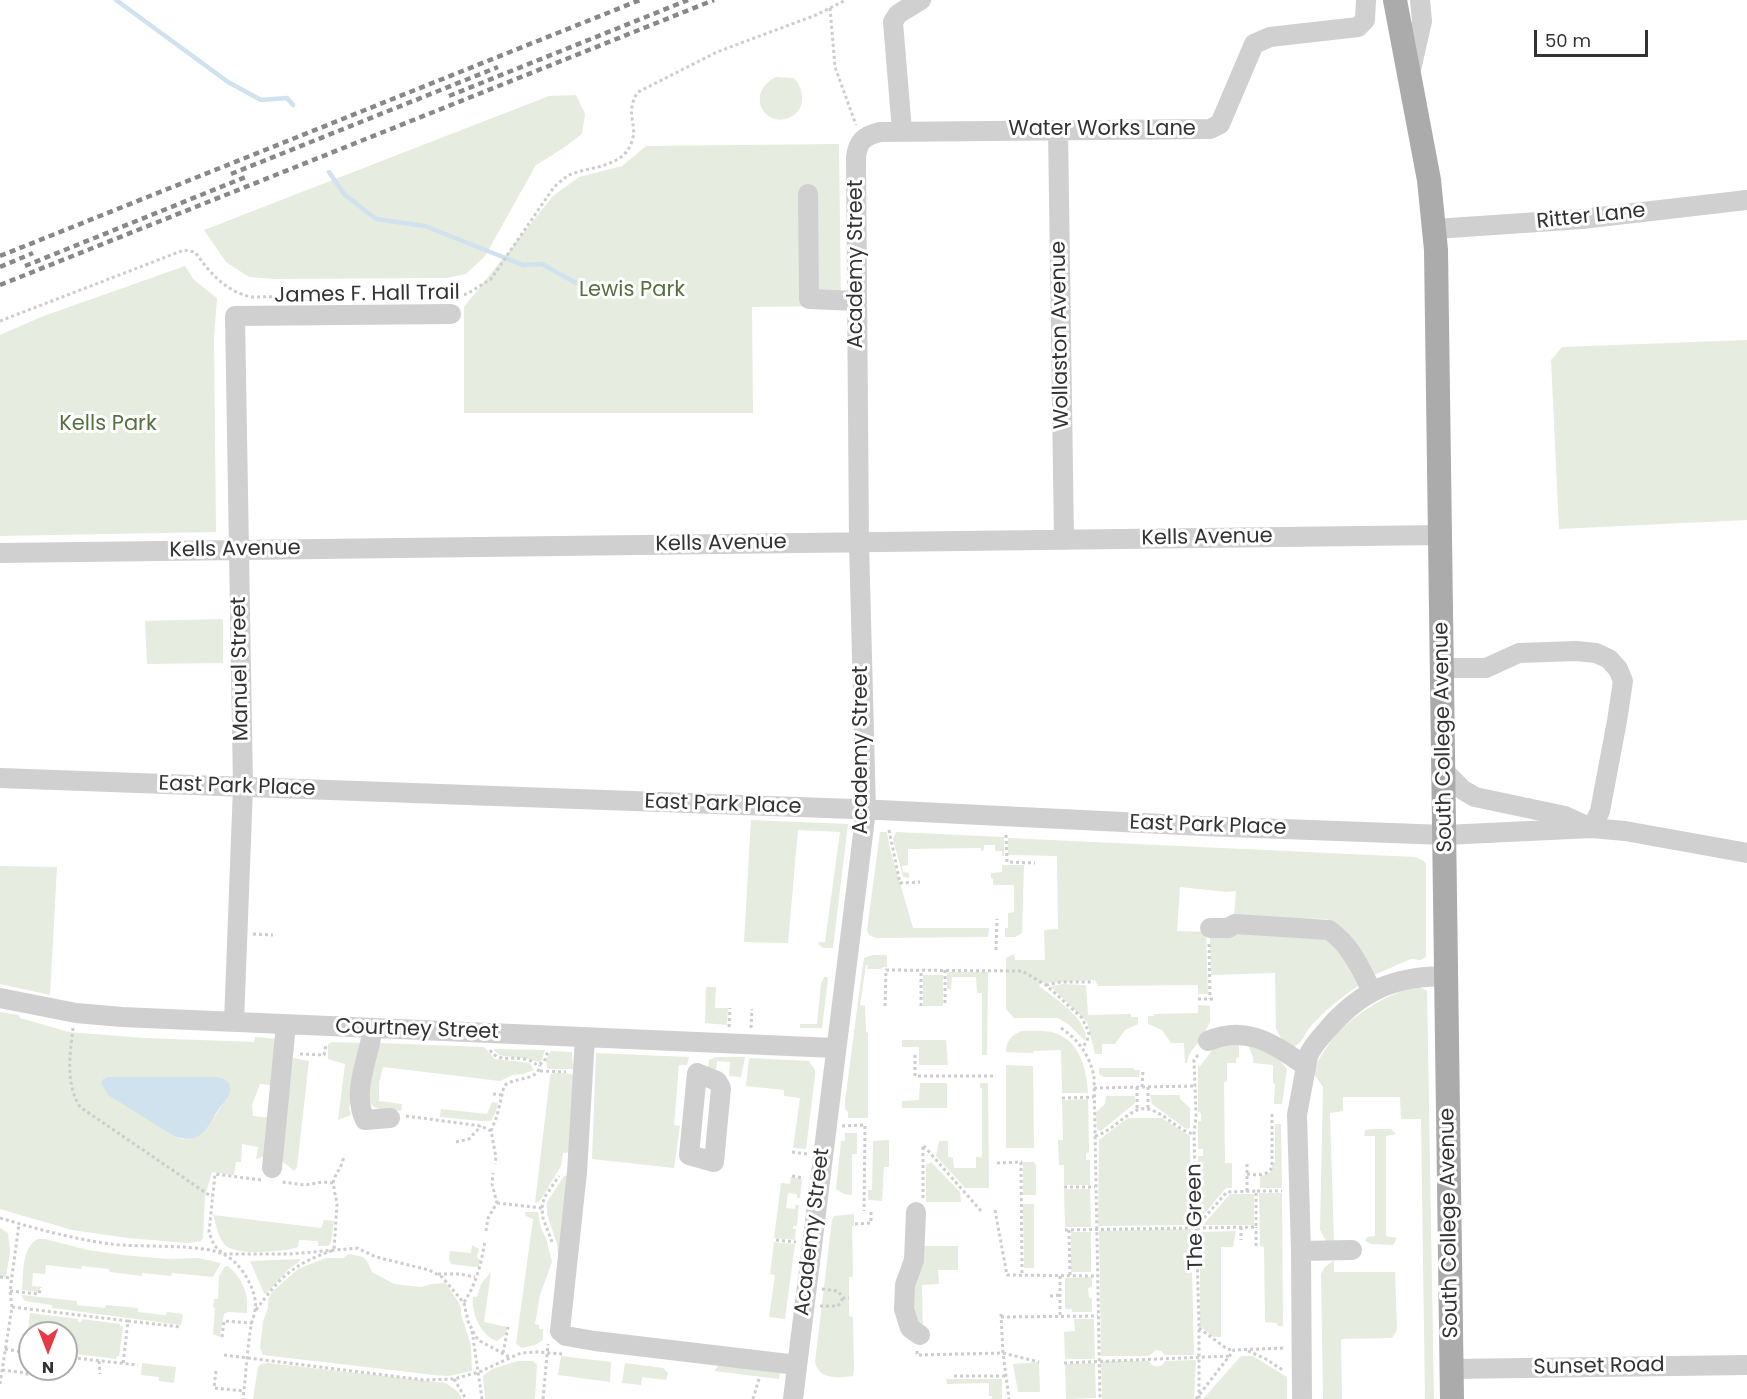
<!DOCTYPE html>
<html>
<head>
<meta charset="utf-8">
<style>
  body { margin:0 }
  #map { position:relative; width:1747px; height:1399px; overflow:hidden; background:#fff; font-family:Poppins,sans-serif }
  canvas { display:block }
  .north { position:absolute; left:18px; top:1321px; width:60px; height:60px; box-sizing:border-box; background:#fff; border:2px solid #adadad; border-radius:50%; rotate:180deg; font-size:16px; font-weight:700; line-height:24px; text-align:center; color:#333 }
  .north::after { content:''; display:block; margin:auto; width:21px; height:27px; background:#e63946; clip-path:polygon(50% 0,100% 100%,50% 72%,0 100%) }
  .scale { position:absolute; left:1534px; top:30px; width:114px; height:27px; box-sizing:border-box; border:3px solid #333; border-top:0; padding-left:8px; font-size:18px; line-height:21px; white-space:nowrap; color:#333; -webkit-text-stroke:4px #fff; paint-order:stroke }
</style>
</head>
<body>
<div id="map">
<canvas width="1747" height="1399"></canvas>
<div class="north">N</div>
<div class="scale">50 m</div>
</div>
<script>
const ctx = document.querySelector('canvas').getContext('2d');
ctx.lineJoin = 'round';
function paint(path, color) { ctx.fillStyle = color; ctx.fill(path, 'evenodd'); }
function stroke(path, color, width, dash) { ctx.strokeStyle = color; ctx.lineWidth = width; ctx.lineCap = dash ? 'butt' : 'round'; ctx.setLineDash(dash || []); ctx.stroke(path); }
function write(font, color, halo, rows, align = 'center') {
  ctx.font = font + ' Poppins,sans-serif'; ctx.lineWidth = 6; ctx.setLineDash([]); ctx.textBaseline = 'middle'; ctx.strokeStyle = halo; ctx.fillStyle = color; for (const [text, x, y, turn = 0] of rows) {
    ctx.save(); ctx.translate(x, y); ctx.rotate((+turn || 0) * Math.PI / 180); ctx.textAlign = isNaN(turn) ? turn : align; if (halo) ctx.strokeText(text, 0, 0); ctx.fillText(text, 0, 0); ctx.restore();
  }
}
paint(new Path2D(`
  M776,77L793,78C800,83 802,91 802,99C802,106 799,111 794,115C768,133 742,94 776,77Z
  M576,95L585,114L582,134L562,149L536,165L485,256L466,274L446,278L274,279L249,277L226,262L204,230L549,96Z
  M839,144L841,306L752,307L753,413H464V307L553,196L579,177L622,166L646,146Z
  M185,266L194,280L217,298L214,337L216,532L0,536V335L41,317Z
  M1747,340V520L1559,529L1551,360L1562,347Z
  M223,619V663L147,664L145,621Z
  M751,820L848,824L833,948H823L818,944L819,942H825L840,832L798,830L788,943L744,942Z
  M880,832H887L890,849L913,928H989L988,937L875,938L869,935L867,930Z
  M896,832L1004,837V856H1002V851H995V845H984V850L981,851V848L908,849V865L902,866L903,872L909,873V878L903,877L893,839Z
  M1008,838L1415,857L1424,861L1426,864V957L1421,960L1411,959L1374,975C1360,954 1352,926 1326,919L1234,917L1236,891L1226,892L1180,887L1177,931L1206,932L1208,994H1198V985L1098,986L1095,980L1041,983L1039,986C1053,997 1091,1021 1085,1041L1068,1024L1058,1018H1014L1006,1009V958L1014,954L1015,960H1045L1044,930L1058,929L1057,856L1008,855Z
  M1002,865H1024L1022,933L1015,937H1005V928H1008V913L1014,912V885H993V879L991,878V873L1002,872Z
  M0,866L57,867L50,995L0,984Z
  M1232,927L1323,934L1339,950L1358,986C1341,998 1325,1010 1311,1026C1305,1033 1302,1044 1293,1047L1282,1040L1276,1029L1275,973L1211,975L1210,938Z
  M873,955H887V967H883L881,969H867L868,965H866L860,1005L865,1006L866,1032L868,1033V1118H848V1112L845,1109V1101L863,964L864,958Z
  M949,972H988L987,1055H982V993H977L976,977H952L951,989H947V973Z
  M923,975H943V1006H923Z
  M824,977H827L828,980L822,1028H800V1024H817L821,984Z
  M1063,984L1086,985L1088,1015L1131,1014V1017H1138V1024L1125,1030L1115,1044H1102V1054H1095L1087,1022L1050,986Z
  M706,987H716L715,1008H728L727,1025L705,1023Z
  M1418,987L1427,990L1434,1399H1425L1421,1119H1401L1400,1097H1343V1111L1330,1113L1334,1244L1327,1242L1320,1230L1323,1087L1312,1071C1319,1059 1326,1047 1335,1036C1353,1015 1390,991 1418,987Z
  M1198,1005L1210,1006V1022L1204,1034L1205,1036C1197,1044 1188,1052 1187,1063H1185L1184,1043H1171L1162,1030L1148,1024V1016H1154V1014L1198,1013Z
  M0,1012L19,1015L20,1018L69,1032L144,1038L254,1042L255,1037L280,1039L277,1086L260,1084L252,1105L253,1116L274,1118L265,1156L256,1159L258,1147L242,1144L241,1162H236L234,1175L212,1172L205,1196L203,1238L201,1241L187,1243L128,1238L72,1230L0,1209ZM105,1078L227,1099C210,1118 200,1155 168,1132L101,1081Z
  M1021,1031C1032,1031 1045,1030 1055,1033C1080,1041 1087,1070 1088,1093H1062L1061,1050L1033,1051V1053L1006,1052C1006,1041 1011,1036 1021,1031Z
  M902,1040H946L948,1065H919V1047H902Z
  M332,1042L363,1043L349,1108L351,1115L338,1120L345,1064L328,1059V1044Z
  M1247,1042L1276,1056L1287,1069L1282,1104H1274L1275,1084L1273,1083V1065L1253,1063V1057Z
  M380,1043L484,1047L495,1059L530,1063L534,1070L523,1074L513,1075L500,1081L383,1067L379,1083V1101L402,1104L401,1111C393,1110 377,1111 372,1105C361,1093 375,1056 380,1043Z
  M1230,1043L1239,1044V1057L1236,1058V1063H1227V1081L1224,1082L1225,1163H1232V1188H1226L1199,1220L1198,1156H1203V1149H1198V1121H1201V1113L1198,1112V1065L1200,1066L1214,1048Z
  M493,1049L545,1050L542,1060L539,1062C533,1061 529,1058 523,1058C512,1056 500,1059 493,1049Z
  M551,1051L572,1052L573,1069H550L547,1068L546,1059Z
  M596,1053L689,1057L687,1065H679L674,1125L680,1126L674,1168L592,1159Z
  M715,1057H745L741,1077L729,1076L730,1062L717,1061L716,1071L708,1068L709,1060Z
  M293,1058L309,1061L297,1167L294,1171L283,1162L282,1156Z
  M749,1058L809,1061L815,1070V1076L806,1149L793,1148L800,1098L784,1096V1090L746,1086Z
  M1006,1065L1033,1066L1034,1148H1006Z
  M1099,1068H1134V1070H1140L1139,1077H1104L1099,1074Z
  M555,1073L573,1074L569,1150L567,1153H563L561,1166L540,1201L535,1203L550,1077L551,1074Z
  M920,1083H947V1108H902V1101L919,1100Z
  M980,1083H988L989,1188H965L936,1156L939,1141H948V1157L953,1158L954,1168H976V1157H982V1088H980Z
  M1150,1095H1180V1099L1190,1108V1128L1186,1129L1152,1104Z
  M1106,1096H1135V1103L1101,1131L1097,1130L1096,1112L1105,1104Z
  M1088,1099L1089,1152L1086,1153V1160H1090V1185H1064V1165H1059L1058,1140H1063L1062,1100Z
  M492,1102L498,1103L496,1111L491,1121H480L440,1117L441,1109L487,1114Z
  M1128,1118H1162L1190,1136L1191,1225L1098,1226L1099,1140Z
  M1275,1124H1281L1282,1188H1260V1177L1271,1172L1273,1163L1275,1162Z
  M1372,1129H1391L1396,1134L1386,1136V1236L1397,1238L1393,1245L1371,1244L1365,1241L1367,1237L1375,1236V1136H1364L1365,1130Z
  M845,1133H857V1154H852V1195L844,1194L836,1189L841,1141H845Z
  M889,1140V1167H884L882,1201L868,1200V1190H872L873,1141Z
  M931,1162L960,1192L961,1202H926V1165Z
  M1023,1162H1034L1036,1165V1195H1023Z
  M570,1175L559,1263L557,1244L547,1214V1202L564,1176Z
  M791,1177L802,1179L800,1198H797V1194L788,1193L786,1208L795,1209V1205H799L797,1226H793V1229H796L795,1240L774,1238L781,1183L790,1184Z
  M1064,1189H1090L1091,1227H1065Z
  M1259,1193H1282L1283,1326H1278L1277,1323L1265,1322L1264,1247L1260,1246Z
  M1230,1194H1254V1225H1203Z
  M1023,1204H1034V1268H1024Z
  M525,1212H538L541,1228L546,1238L552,1262L540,1295L535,1324L539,1325V1329H543V1340L535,1345L522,1348L516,1344L533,1219L526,1216Z
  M854,1214V1226H852L853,1277H849V1316L853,1317L854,1368L853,1376C838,1378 819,1380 815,1362L832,1220L834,1216Z
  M213,1215L321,1228L324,1220L334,1221L331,1242L328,1246H318V1241L299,1240L298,1247C284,1252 236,1256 225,1245C218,1238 216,1224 213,1215Z
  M0,1228L8,1233L10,1251L6,1277L0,1276Z
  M1191,1229L1194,1355H1165L1161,1351L1156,1350L1149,1356H1101L1099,1231Z
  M1236,1231L1233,1247H1221V1337H1213L1200,1326V1232Z
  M1071,1232H1091V1272H1071Z
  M38,1239H45L88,1250L122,1255L168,1259L198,1258L221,1263L213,1277L172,1273L171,1276L142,1273V1276L110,1272L109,1269L82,1266L81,1269L46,1265L45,1274L33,1273L32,1286L41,1287L38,1292L22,1290C24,1273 21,1248 38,1239Z
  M774,1242L795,1244L785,1319L769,1317L775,1275L770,1274Z
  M472,1245L479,1249L477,1257L480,1260L479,1266L475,1267L451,1264L449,1260L450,1251L471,1253Z
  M921,1246H958V1270H938L939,1284L922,1285L923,1333L909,1311Z
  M349,1254L363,1257L367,1261L372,1272L394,1284L421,1287L432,1284L445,1283L458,1301L461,1308V1314L471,1345L472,1371L448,1376L434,1375L263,1355L260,1348L263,1322L268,1308V1301L271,1293L298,1269L326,1258H343Z
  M300,1259L299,1262L289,1269L266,1294L264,1293L250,1261Z
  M1334,1260V1272H1395L1397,1330L1392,1338L1341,1339L1342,1399H1323L1321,1274L1325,1267Z
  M228,1266C243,1279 249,1294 247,1313L228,1312L224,1314L220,1337L213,1334L215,1308L213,1307L214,1299H218L219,1277L224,1267Z
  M491,1272L484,1322L507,1327L505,1335L497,1341C481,1336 471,1313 473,1297H477L481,1284Z
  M1092,1277V1287L1088,1288L1089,1298H1092V1312H1072V1309H1065V1278Z
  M21,1295L77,1301V1305L105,1308L106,1305L138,1308V1312L163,1315H166L167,1312L183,1314L181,1325L52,1308V1305L25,1301Z
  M30,1313L78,1319V1322H81L82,1319L120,1324V1326L123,1327L119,1357L117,1356L116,1359L76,1354V1351H74L73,1353H66V1333H30V1348H26Z
  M1074,1319H1094L1095,1359H1065L1064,1332L1075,1331Z
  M561,1356L611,1362L610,1382L558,1375Z
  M1241,1356H1253L1287,1377V1399H1203Z
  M1196,1360L1194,1399H1102L1101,1361H1149L1152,1365C1158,1368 1163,1366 1165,1361Z
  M518,1361H533L537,1365L535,1399H485L483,1376L492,1369Z
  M1039,1362L1040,1392H1018L1013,1364Z
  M142,1363L176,1367L174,1383L159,1381V1377L141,1375Z
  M268,1363L446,1383L458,1392L462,1399H253L258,1367L261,1364Z
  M625,1363L663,1368L668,1373L666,1380L642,1377L641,1385L622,1383Z
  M1095,1363L1096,1398L1066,1399L1065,1364Z
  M719,1365L780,1373L779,1379L714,1371Z
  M946,1379H1002V1399H992V1396H989V1383L947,1384Z`), '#e6ecdf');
paint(new Path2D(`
  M109,1077H217C226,1079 231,1082 230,1092C227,1101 221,1105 216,1113C206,1131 199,1145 174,1136L108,1095L101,1083L103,1079Z`), '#cfe2ee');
stroke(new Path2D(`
  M116,0L228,82L261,100L287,98L293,105
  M329,172L344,194L376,219L425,226L523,265L542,264L576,283`), '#cfe2ee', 4.5);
stroke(new Path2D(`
  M830,8L835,67L856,125
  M452,296L467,294L491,279L554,187C559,183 564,178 569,175C590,166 624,168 632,141C638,124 624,113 638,92L717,52L816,15L846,0
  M0,321L184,250L195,252C210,273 226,292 252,297L317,296
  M889,830L900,883L920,882
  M1006,835L1007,862L1035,863
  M253,934L273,935
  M1209,944L1210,999
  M996,950L997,919
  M945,970V1005
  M1046,985L1060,982H1094
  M1198,999H1216
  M885,1006L886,970L1022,971L1046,985L1082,1018L1089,1033L1087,1041L1083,1047
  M921,1006V970
  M729,1027L730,1008
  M73,1028C70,1055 65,1082 80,1107L212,1197
  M751,1028L752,1009
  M1061,1028C1079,1040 1089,1055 1094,1076L1100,1399
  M490,1050C499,1064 515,1055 528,1060C532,1061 534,1063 537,1065L544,1062L548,1051
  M300,1054L324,1055L326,1044
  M915,1055V1076H996
  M1198,1055L1194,1060L1196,1116L1194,1134L1199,1328V1399
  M540,1071L566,1072
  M1137,1087V1109
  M1142,1087L1143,1070
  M1148,1087V1109
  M1094,1088L1194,1086
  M493,1094L502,1095
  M1062,1098L1094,1097
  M406,1116L481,1126L491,1131L496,1157L495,1164
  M842,1126L865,1125L864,1211
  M491,1131L497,1116L504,1086C515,1076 538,1082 540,1065
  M1095,1136C1110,1132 1121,1118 1135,1111C1155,1100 1175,1131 1194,1134
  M456,1142L469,1139L481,1126
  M792,1152L807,1154
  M997,1163L1021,1162L1022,1276
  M1247,1174C1257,1175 1267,1177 1272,1167V1112
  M792,1176L804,1178
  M261,1180L215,1174L209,1232L214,1245L223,1254H290L357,1248L376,1257L429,1270L442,1277L464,1303L468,1321L475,1336L480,1341L511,1358
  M333,1183C336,1171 342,1169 344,1155
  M1064,1187H1095
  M1247,1191V1163
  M923,1198V1145L981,1211
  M497,1203L542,1208L543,1218L552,1242
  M542,1208L544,1198L559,1176
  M995,1210L1007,1275L1097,1276
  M0,1218C37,1229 73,1239 111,1244C140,1248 202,1243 225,1255C240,1263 252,1283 255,1299C257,1309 253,1317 251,1326C247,1350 246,1375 243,1399
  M855,1224L871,1223V1211
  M1196,1227L1227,1192L1256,1191
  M1241,1227V1240
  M1065,1230L1256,1227V1191H1282
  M1069,1230L1070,1276
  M486,1231L488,1218L497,1203L492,1184L493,1173
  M776,1240L796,1242
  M1256,1246V1227
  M438,1274H460L475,1277
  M1060,1276V1316
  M0,1277L12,1278
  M822,1289L838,1291L843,1298H849
  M10,1291L39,1294L41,1287
  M1050,1296L1060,1295
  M464,1302C476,1285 482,1261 485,1240
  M820,1306H838L843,1298
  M12,1307L128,1321L123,1364
  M256,1310C281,1276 293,1264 334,1250L337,1204L333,1183L323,1182L305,1185L282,1182
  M1001,1314L1003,1353L1009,1399
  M1001,1317L1098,1316
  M128,1321L181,1327
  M1199,1328L1227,1349L1234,1350
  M472,1331L482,1399
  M222,1337L224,1321L252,1323
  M5,1349L30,1353
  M917,1351V1355L1003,1353L1039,1362
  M1248,1351L1266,1359L1284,1371
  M503,1353L508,1327
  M224,1355L424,1380L454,1379L479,1372L521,1353L537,1352L562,1354
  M66,1357L138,1365
  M99,1361L100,1374
  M1064,1363L1231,1356
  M2,1370L26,1373L28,1375
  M216,1371L214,1388L244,1391
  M954,1376H1007
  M454,1379L466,1399
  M0,1384L12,1307L10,1291L19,1224
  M543,1399L548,1344
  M753,1399L759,1379
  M1196,1399L1234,1350L1285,1348`), '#cdcdcd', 3, [3, 3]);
stroke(new Path2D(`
  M1410,74L1422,21L1420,0
  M1058,130L1064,540
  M902,131L893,22L898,14L921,0
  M808,194L809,299L857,301
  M1435,229L1582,219L1747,200
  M0,553L1441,535
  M1443,668H1486L1519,653L1576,651L1596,653L1609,659L1618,669L1623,681L1617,721L1600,811L1592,828
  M1445,772L1463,790L1475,797L1565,816L1587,826
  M0,778L880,810L1203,826L1445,835L1592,828L1625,831L1747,853
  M1210,928H1228L1235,924L1329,930C1350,944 1360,968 1372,991
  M0,998L76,1013L122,1017L835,1048
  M234,1022L243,787L235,316L451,314
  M373,1028C369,1058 351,1091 365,1120L390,1118
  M585,1037L577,1172L560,1331L566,1336L595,1341L797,1365
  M1208,1041C1248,1024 1274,1045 1306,1066
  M697,1073L717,1081L721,1088L714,1162L689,1155Z
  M272,1168L286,1025
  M916,1212L914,1260L905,1285L904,1309L910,1328L920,1335
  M1301,1251L1352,1250
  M1451,1369L1747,1365
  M793,1399L866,810L859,542L856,157C858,141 864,136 880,132L1210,129L1220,124L1254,44L1270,37L1358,27L1365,20L1366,0
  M1302,1399L1301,1251L1297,1115L1308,1056C1312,1046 1320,1038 1327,1030C1361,990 1395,976 1447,976`), '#d0d0d0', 20);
stroke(new Path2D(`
  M1395,0L1429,180L1436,250L1452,1399`), '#ababab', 24);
stroke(new Path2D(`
  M449,96L688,0
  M231,174L498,67
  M0,256L640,0
  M25,266L248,176
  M0,267L33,253
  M0,285L714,0`), '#888', 4.5, [6, 4.5]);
write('21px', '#333', '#fff', [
  ["Water Works Lane",1102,130],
  ["Ritter Lane",1591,217,-6],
  ["Academy Street",857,264,-90],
  ["James F. Hall Trail",367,295,-1],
  ["Wollaston Avenue",1061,335,-91],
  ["Kells Avenue",1207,538,-1],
  ["Kells Avenue",721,544,-1],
  ["Kells Avenue",235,550,-1],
  ["Manuel Street",241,669,-91],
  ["South College Avenue",1444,737,-91],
  ["Academy Street",862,750,-90],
  ["East Park Place",237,787,2],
  ["East Park Place",723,805,2],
  ["East Park Place",1208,826,2],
  ["Courtney Street",417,1030,2],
  ["The Green",1196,1217,-91],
  ["South College Avenue",1450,1223,-91],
  ["Academy Street",813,1232,-83],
  ["Sunset Road",1599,1367,-1]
]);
write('21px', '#56703f', '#fff', [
  ["Lewis Park",632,291],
  ["Kells Park",108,425]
]);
</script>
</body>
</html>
